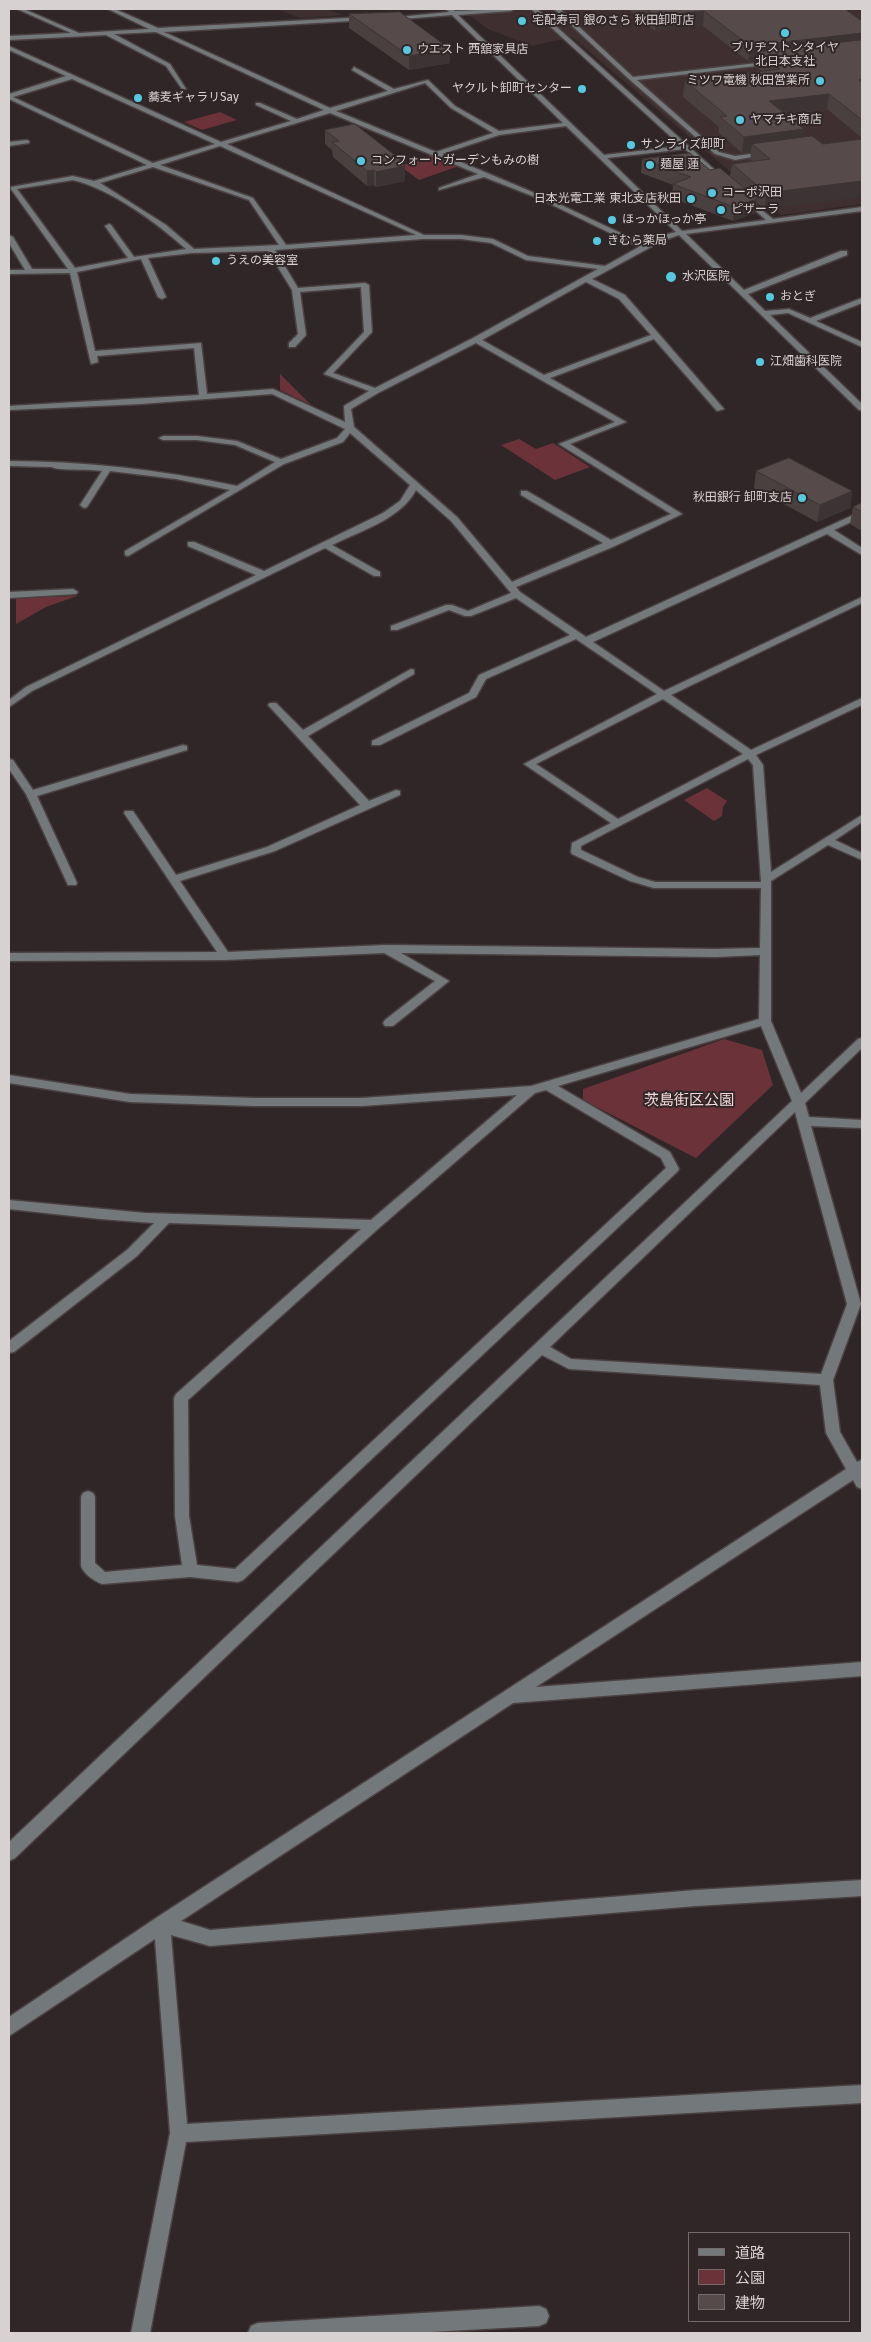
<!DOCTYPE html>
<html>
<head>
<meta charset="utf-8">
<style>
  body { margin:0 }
  #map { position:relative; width:871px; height:2342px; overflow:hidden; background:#312627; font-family:"Fira Sans","Noto Sans JP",sans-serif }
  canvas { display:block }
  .frame { position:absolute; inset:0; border:10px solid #d8d1d1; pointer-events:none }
  .legend { position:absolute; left:688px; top:2232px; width:162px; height:90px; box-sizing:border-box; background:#312627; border:1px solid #746a6b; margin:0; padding:6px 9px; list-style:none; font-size:15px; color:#d8d1d1 }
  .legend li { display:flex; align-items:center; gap:10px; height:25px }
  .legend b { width:25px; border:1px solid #746a6b }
</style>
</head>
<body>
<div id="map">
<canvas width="871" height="2342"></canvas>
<div class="frame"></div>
<ul class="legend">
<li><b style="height:6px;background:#73797a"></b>道路</li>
<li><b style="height:14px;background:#6b3239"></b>公園</li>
<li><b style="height:14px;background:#564a4b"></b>建物</li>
</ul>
</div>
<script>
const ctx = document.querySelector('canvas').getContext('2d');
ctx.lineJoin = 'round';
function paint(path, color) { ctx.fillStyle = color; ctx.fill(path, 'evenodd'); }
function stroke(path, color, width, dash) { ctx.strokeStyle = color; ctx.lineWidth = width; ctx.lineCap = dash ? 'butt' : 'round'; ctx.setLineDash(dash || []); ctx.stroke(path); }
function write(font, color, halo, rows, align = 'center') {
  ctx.font = font + ' "Fira Sans","Noto Sans JP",sans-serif'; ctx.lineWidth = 4; ctx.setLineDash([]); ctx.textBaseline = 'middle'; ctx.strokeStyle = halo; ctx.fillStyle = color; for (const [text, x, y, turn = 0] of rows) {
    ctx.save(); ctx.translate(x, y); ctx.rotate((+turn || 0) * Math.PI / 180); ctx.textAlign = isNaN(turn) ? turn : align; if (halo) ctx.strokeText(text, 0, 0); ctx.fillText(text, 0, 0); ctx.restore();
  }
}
paint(new Path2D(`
  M277,9H326L343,15L300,18Z
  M461,9H862V204L781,215L572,37L532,46L488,29Z`), '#402f30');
paint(new Path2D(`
  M220,112L237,120L202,130L184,122Z
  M432,155L459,166L419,180L400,166Z
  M280,374L311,405L280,390Z
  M519,439L536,449L553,443L590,467L555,480L501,445Z
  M77,596L46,607L16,624V598Z
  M707,788L727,801L723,807L722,816L714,821L684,800Z
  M724,1039L762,1050L773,1085L696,1158L583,1100V1089Z`), '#6b3239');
const minor = new Path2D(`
  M17,9H24L79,33L149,29L108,9H115L158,28L366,17L368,20L164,32L330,108L388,91L352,70L354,67L394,89L428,80L455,106L499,131L563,123L452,15L391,20L388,18L449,12L446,9H452L455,11L514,9L511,11L458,15L604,155L681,146L531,9H537L727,181L722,182L685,149L607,158L682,231L766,220L741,198L740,197L743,195L773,219L862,207V211L686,234L744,290L841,251H847V255L748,294L765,311L789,309L810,318L862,298V303L816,321L862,342V347L788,313L770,315L862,404V410H859L679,235L662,241L592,279L625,295L724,409L717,411L654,339L550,378L626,422L570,444L682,514L615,546L516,587L520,592L586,637L862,511V517L834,530L862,548V555L827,534L593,642L664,691L862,597V603L671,695L751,750L862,698V705L756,755L763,765L771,872L862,815V822L835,840L862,853V860L828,845L771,881V1021L801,1093L858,1039L862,1038V1048L805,1103L809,1117L862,1120V1128L811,1126L861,1304L833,1380L840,1432L857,1462L862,1460V1489L857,1487L853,1480L536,1687L862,1662V1676L513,1703L181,1921L210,1930L696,1890L862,1880V1896L696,1906L210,1946L171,1935L187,2124L862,2085V2103L186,2142L150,2333H131L170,2133L155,1939L9,2036V2017L156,1918L846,1469L826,1433L820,1385L569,1369L542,1355L15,1858L9,1861V1842L792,1101L761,1026L558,1086L670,1152L679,1169L677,1172L243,1580L238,1582L190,1577L102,1584C94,1581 84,1574 81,1566V1497L83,1493L88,1491L93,1493L95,1497V1563L105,1572L182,1565L175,1516L174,1398L176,1394L361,1229L169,1223L137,1256L14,1352L9,1353V1341L127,1250L154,1223L100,1219L9,1209V1200L145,1213L371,1220L517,1095L362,1106H254L130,1102L9,1083V1075L130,1094L254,1098H362L531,1086L759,1019L760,955L716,957L401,953L449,981L393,1026H385L383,1023L385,1020L435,981L384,953L225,960L9,961V953L217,952L124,813L125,811H133L176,875L267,847L360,805L268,705L270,703H276L303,730L411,669L414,670V674L308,736L369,801L396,790L400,791V795L275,851L180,881L228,952L386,945L716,949L760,948L761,888H654L630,881L572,854L571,852L572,843L611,823L524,764L657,694L576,639L486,679L476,697L380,745H372V741L469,693L479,675L570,635L516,598L471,616H465L449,610L397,630H391V626L446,605H452L468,611L511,593L451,521L416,490C401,519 360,531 332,545L380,572V576H374L325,548L32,691L9,707V700L26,687L256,575L188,546V542H194L264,571L383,513L400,501L410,485L350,433L343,442L284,464L128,556L125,555V551L230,490L176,479L110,471L87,507L84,508L80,505L102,471C92,469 57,471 52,467L9,466V461C85,461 161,470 237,486L275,462L235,445L197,440H163L159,438L163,436H197L237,441L281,459L337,438L345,429L272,394L141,404L9,410V406L199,395L194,348L97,356L98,362L91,364L70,273L9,274V270H25L9,243V235L13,237L32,269H68L11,189V187L73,176L94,181L147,165L9,99V94L66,76L9,50V46L221,142L291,121L256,105V103H260L297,119L324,110L156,32L114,34L170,64L186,89H182L166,66L106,35L9,40V36L71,33ZM72,79L215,144L153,163L13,97ZM425,83L451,108L493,133L436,152L336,111ZM330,113L478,174L439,188V190L484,177L540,199L639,247L605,266L528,256L493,239L461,235H424L227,144ZM566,126L676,232L656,237L644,244L544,197L442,154L499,135ZM220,146L416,235L286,245L253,198L160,165ZM153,167L249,200L279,245L194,249L166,225L100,183ZM73,180C111,189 157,223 186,249L134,257L111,225L109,224L105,226L128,258L75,268L17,189ZM423,239H461L491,243L526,260L598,269L473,338L375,388L333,373L372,332L369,285L365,283L298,288L275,250ZM268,251L292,290L298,334L289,343V347H295L306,335L300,292L361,287L364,332L324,374L369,391L344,406L345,422L273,389L207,394L201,343L95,351L77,272L141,259L158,297L162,299L166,297L148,258L192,253ZM586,282L619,299L651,335L544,375L482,340ZM476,343L615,422L559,444L671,514L611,540L527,491H521V495L603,543L512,582L457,517L354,427L351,409L378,393ZM663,699L743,754L618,819L536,764ZM748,759L753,765L761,882H655L638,877L581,850V846ZM546,1090L661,1158L666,1168L235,1569L197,1565L189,1516L188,1400L379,1228L535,1093ZM795,1112L847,1304L821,1374L571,1359L550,1347Z
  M554,9H560L633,77L775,61L773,64L637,80L719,152L735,156L766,152L769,154L735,160L715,154L630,80Z
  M27,140L29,141V143L9,146V142Z
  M73,589L78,592L76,594L9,598V592Z
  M183,745L187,746V750L37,796L77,883L76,885H68L26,794L9,769V759L13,760L33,790Z
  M539,2306L546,2309L549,2316L546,2323L539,2326L412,2333H248L251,2326L258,2323Z`);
stroke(minor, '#4c4142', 3);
paint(minor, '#73797a');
paint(new Path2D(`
  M628,9H845L862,21V138L827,109L786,115L765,209L757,203L755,213L733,221L672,198L673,185L641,173L642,159L710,170L730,176L732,164L752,161L750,160L751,152L742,153L719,133V127L683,97L685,81L762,71L757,68V60L748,61L703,26L655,31Z
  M349,14L450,49V63L409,70L349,28Z
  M325,130L402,164L405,166V181L376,187L374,185L367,186L333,157L332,150L325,144Z
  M756,471L852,491L850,508L817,522L754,488Z
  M862,503V531L850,524L853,507Z`), '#4a4040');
paint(new Path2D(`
  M704,11L703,26L655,31L656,16Z
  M862,33V48L758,52L757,60L748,61L750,46Z
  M450,49V63L409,70V56Z
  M829,94L827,109L768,117L769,101Z
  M804,129L802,145L752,144L751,152L742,153L744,137Z
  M399,161H402V167L405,166V181L376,187V172Z
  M374,170V185L367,186V171Z
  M862,181V197L765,209L766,193Z
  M757,199L755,213L733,221L734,207Z
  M852,491L850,508L817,522L820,505Z`), '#3c3434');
const building = new Path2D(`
  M647,9H845L862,21V33L750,46L704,11L656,16Z
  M400,12L450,49L409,56L349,14Z
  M862,40V79L859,80L862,82V120L829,94L769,101L804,129L744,137L720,117L727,116L685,81L780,69L758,52Z
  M355,124L402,161H399L405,166L376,172L374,170L367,171L332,142L339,141L325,130Z
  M812,136L823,144L862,139V181L766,193L732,164L770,159L752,144Z
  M690,153L710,170L720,168L757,199L734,207L673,184L691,177L642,159Z
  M789,458L852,491L820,505L756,471Z
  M862,503V512L853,507Z`);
paint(building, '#564a4b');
stroke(building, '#3c3434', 1);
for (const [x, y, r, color] of [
  [522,21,5,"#56c9e1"],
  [785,33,5,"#56c9e1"],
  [407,50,5,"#56c9e1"],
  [820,81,5,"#56c9e1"],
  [582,89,5,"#56c9e1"],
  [138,98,5,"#56c9e1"],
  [740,120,5,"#56c9e1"],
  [631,145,5,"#56c9e1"],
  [361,161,5,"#56c9e1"],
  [650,165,5,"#56c9e1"],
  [712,193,5,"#56c9e1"],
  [691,199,5,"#56c9e1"],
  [721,210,5,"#56c9e1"],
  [612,220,5,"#56c9e1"],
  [597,241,5,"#56c9e1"],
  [216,261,5,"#56c9e1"],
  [671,277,6,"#56c9e1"],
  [770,297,5,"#56c9e1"],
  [760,362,5,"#56c9e1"],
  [802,498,5,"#56c9e1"]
]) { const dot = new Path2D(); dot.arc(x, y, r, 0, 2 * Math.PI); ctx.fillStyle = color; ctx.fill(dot); stroke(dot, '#312627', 2); }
write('12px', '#d8d1d1', '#312627', [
  ["宅配寿司 銀のさら 秋田卸町店",532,21],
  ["ブリヂストンタイヤ",785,48,"center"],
  ["北日本支社",785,62,"center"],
  ["ウエスト 西舘家具店",417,50],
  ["ミツワ電機 秋田営業所",810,81,"right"],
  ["ヤクルト卸町センター",572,89,"right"],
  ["蕎麦ギャラリSay",148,98],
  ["ヤマチキ商店",750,120],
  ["サンライズ卸町",641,145],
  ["コンフォートガーデンもみの樹",371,161],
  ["麺屋 蓮",660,165],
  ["コーポ沢田",722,193],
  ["日本光電工業 東北支店秋田",681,199,"right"],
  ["ピザーラ",731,210],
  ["ほっかほっか亭",622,220],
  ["きむら薬局",607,241],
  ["うえの美容室",226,261],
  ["水沢医院",682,277],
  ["おとぎ",780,297],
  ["江畑歯科医院",770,362],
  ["秋田銀行 卸町支店",792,498,"right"]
], 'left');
write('15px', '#f6dadb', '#312627', [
  ["茨島街区公園",689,1101]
]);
</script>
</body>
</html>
